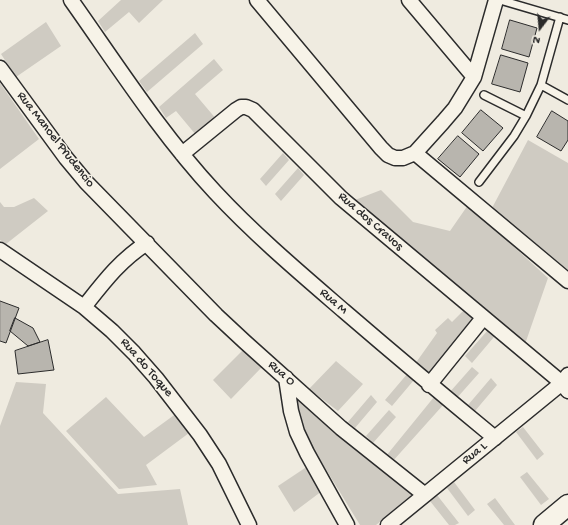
<!DOCTYPE html>
<html>
<head>
<meta charset="utf-8">
<style>
  body { margin:0 }
  #map { position:relative; width:568px; height:525px; overflow:hidden; background:#efebe0; font-family:"Gochi Hand",sans-serif }
  canvas { display:block }
  .north { position:absolute; left:520px; top:8px; width:40px; height:40px; -webkit-text-stroke:3px #f7f3e8; paint-order:stroke; rotate:196deg; font-size:11px; font-weight:700; line-height:16px; text-align:center; color:#2b2b2b }
  .north::after { content:''; display:block; margin:auto; width:14px; height:18px; background:#2b2b2b; clip-path:polygon(50% 0,100% 100%,50% 72%,0 100%) }
</style>
</head>
<body>
<div id="map">
<canvas width="568" height="525"></canvas>
<div class="north">N</div>
</div>
<script>
const ctx = document.querySelector('canvas').getContext('2d');
ctx.lineJoin = 'round';
function paint(path, color) { ctx.fillStyle = color; ctx.fill(path, 'evenodd'); }
function stroke(path, color, width, dash) { ctx.strokeStyle = color; ctx.lineWidth = width; ctx.lineCap = dash ? 'butt' : 'round'; ctx.setLineDash(dash || []); ctx.stroke(path); }
function write(font, color, halo, rows, align = 'center') {
  ctx.font = font + ' "Gochi Hand",sans-serif'; ctx.lineWidth = 3; ctx.setLineDash([]); ctx.textBaseline = 'middle'; ctx.strokeStyle = halo; ctx.fillStyle = color; for (const [text, x, y, turn = 0] of rows) {
    ctx.save(); ctx.translate(x, y); ctx.rotate((+turn || 0) * Math.PI / 180); ctx.textAlign = isNaN(turn) ? turn : align; if (halo) ctx.strokeText(text, 0, 0); ctx.fillText(text, 0, 0); ctx.restore();
  }
}
paint(new Path2D(`
  M121,0H163L139,23L129,12L105,32L98,21Z
  M46,22L61,46L16,77L1,54Z
  M195,33L203,44L147,92L139,81Z
  M214,59L223,70L195,94L217,120L196,135L176,111L166,118L159,107Z
  M0,83L39,139L0,169Z
  M528,140L568,163V270L492,208Z
  M283,153L289,160L266,186L260,179Z
  M298,168L304,175L281,201L275,194Z
  M381,190L413,222L450,231L468,205L548,278L524,347L355,200Z
  M34,198L48,211L6,244L0,240V202L4,207H14Z
  M464,310L473,319L431,373L415,364L437,333L435,330L448,318L452,322Z
  M488,330L494,337L472,363L465,356Z
  M243,350L262,367L231,399L213,380Z
  M336,361L363,384L338,411L309,389Z
  M472,367L479,373L456,399L449,393Z
  M408,373L414,380L392,406L385,400Z
  M491,378L497,385L475,411L468,405Z
  M16,382L46,384L43,413L118,494L180,489L188,525H0V426Z
  M293,391L415,495L376,525H360L300,427Z
  M371,395L377,402L355,428L348,422Z
  M106,397L144,437L177,413L189,433L146,465L157,485L119,489L66,431Z
  M434,397L444,404L392,462L386,456Z
  M389,410L396,417L373,443L366,436Z
  M523,427L544,454L537,460L516,432Z
  M308,466L322,491L294,512L278,486Z
  M527,472L549,499L541,505L520,477Z
  M454,482L475,510L468,516L447,488Z
  M437,495L459,523L455,525H449L430,501Z
  M495,498L515,525H504L487,504Z`), '#cfcbc2');
const building = new Path2D(`
  M510,20L537,28L529,57L502,49Z
  M501,55L528,63L520,92L492,84Z
  M481,110L503,128L483,151L462,133Z
  M552,111L568,121V140L561,151L537,137Z
  M458,136L479,154L460,177L438,159Z
  M0,301L19,308L6,343L0,341Z
  M15,318L33,328L40,342L28,346L10,331Z
  M48,340L54,370L18,374L15,351Z`);
paint(building, '#b8b5ae');
stroke(building, '#2b2b2b', 1);
const service = new Path2D(`
  M500,0L568,20
  M541,85L568,100
  M484,95L526,116
  M479,182L514,136L526,116L541,85L560,17`);
const minor = new Path2D(`
  M71,0C117,65 161,134 215,192C255,235 300,273 344,311C394,354 444,396 495,438
  M257,0L381,148L388,155L395,158H403L415,153L443,122L455,108L474,77L496,0
  M409,0L474,77
  M0,68L66,158L86,182L216,315L245,342L341,428L425,495
  M415,153L568,281
  M182,154L236,110L241,107H246L253,110L341,198L562,383L568,391
  M0,250L84,307L112,331L134,353L156,378L200,435L219,464L249,525
  M84,307C103,283 120,260 147,243
  M286,378L291,411L297,432L307,453L347,525
  M429,385L483,318
  M388,525L562,383L568,375`);
const secondary = new Path2D(`
  M544,525L568,505`);
stroke(service, '#2b2b2b', 10);
stroke(minor, '#2b2b2b', 17);
stroke(secondary, '#2b2b2b', 23);
stroke(service, '#f7f3e8', 7);
stroke(minor, '#f7f3e8', 14);
stroke(secondary, '#f7f3e8', 20);
write('13px', '#2b2b2b', '#f7f3e8', [
  ["Rua Manoel Prudencio",55,140,52],
  ["Rua dos Cravos",370,222,41],
  ["Rua M",333,302,41],
  ["Rua do Toque",146,368,49],
  ["Rua O",281,374,41],
  ["Rua L",475,454,-39]
]);
</script>
</body>
</html>
